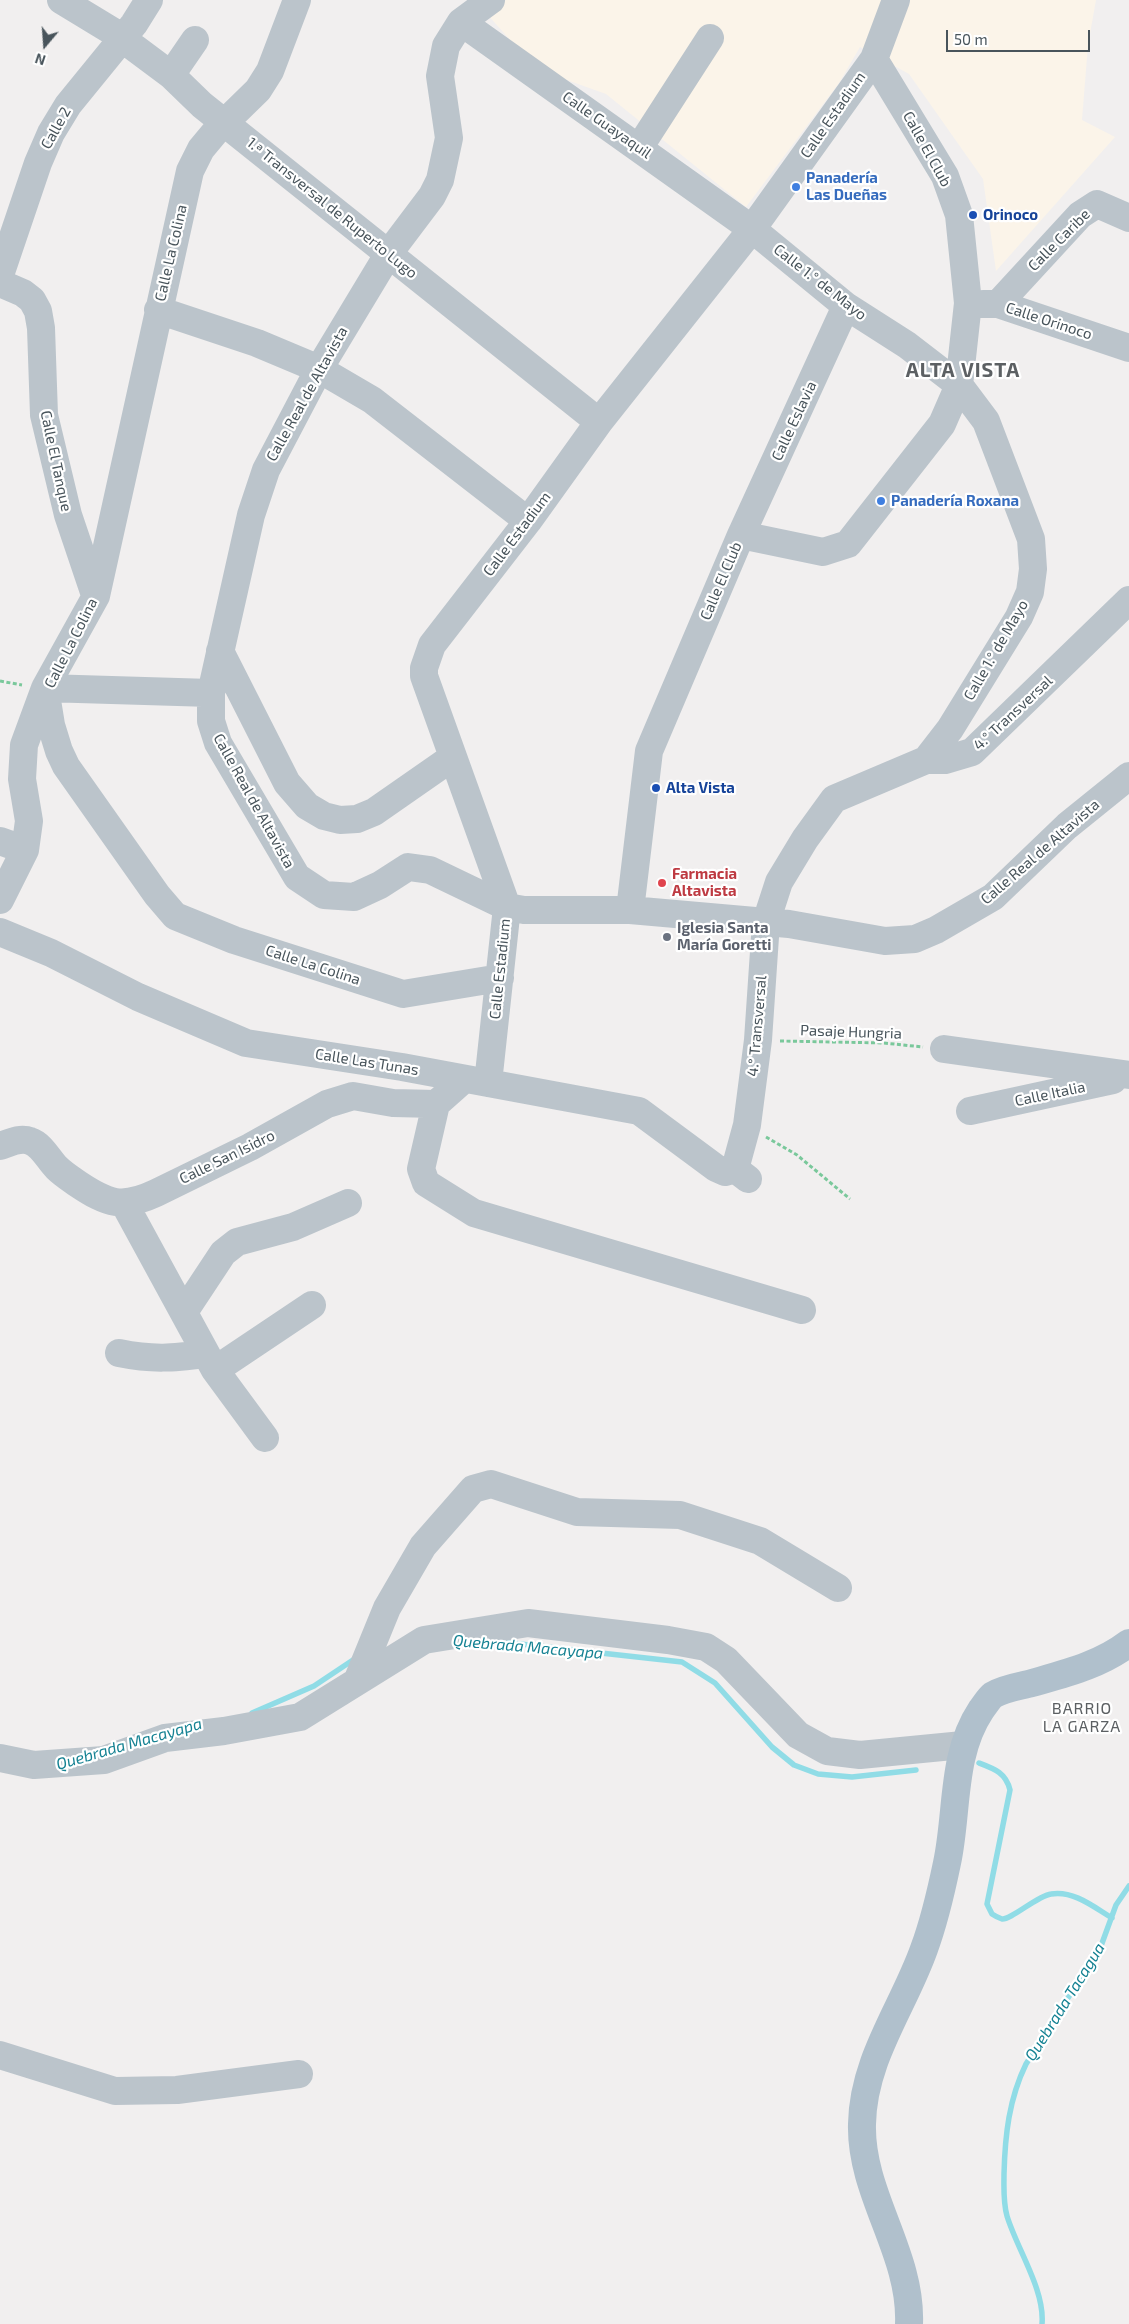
<!DOCTYPE html>
<html>
<head>
<meta charset="utf-8">
<style>
  body { margin:0 }
  #map { position:relative; width:1129px; height:2324px; overflow:hidden; background:#f1efef; font-family:"Exo 2",sans-serif }
  canvas { display:block }
  .north { position:absolute; left:20px; top:20px; width:50px; height:50px; -webkit-text-stroke:4px #fff; paint-order:stroke; rotate:198deg; font-size:14px; font-weight:700; line-height:20px; text-align:center; color:#48545b }
  .north::after { content:''; display:block; margin:auto; width:18px; height:22px; background:#48545b; clip-path:polygon(50% 0,100% 100%,50% 72%,0 100%) }
  .scale { position:absolute; left:946px; top:30px; width:144px; height:22px; box-sizing:border-box; border:2px solid #48545b; border-top:0; padding-left:6px; font-size:15px; line-height:18px; white-space:nowrap; color:#48545b; -webkit-text-stroke:4px #fff; paint-order:stroke }
</style>
</head>
<body>
<div id="map">
<canvas width="1129" height="2324"></canvas>
<div class="north">N</div>
<div class="scale">50 m</div>
</div>
<script>
const ctx = document.querySelector('canvas').getContext('2d');
ctx.lineJoin = 'round';
function paint(path, color) { ctx.fillStyle = color; ctx.fill(path, 'evenodd'); }
function stroke(path, color, width, dash) { ctx.strokeStyle = color; ctx.lineWidth = width; ctx.lineCap = dash ? 'butt' : 'round'; ctx.setLineDash(dash || []); ctx.stroke(path); }
function write(font, color, halo, rows, align = 'center') {
  ctx.font = font + ' "Exo 2",sans-serif'; ctx.lineWidth = 4.5; ctx.setLineDash([]); ctx.textBaseline = 'middle'; ctx.strokeStyle = halo; ctx.fillStyle = color; for (const [text, x, y, turn = 0] of rows) {
    ctx.save(); ctx.translate(x, y); ctx.rotate((+turn || 0) * Math.PI / 180); ctx.textAlign = isNaN(turn) ? turn : align; if (halo) ctx.strokeText(text, 0, 0); ctx.fillText(text, 0, 0); ctx.restore();
  }
}
paint(new Path2D(`
  M506,0H1096L1088,45L1082,120L1115,137L996,271L983,179L909,74L860,47L839,83L746,207L606,94L536,69L487,14Z`), '#fbf4e9');
stroke(new Path2D(`
  M493,1641L682,1662L715,1683L772,1747L794,1765L818,1774L852,1777L916,1770
  M252,1713L314,1686L356,1658
  M979,1763C995,1769 1006,1773 1010,1790L987,1904L992,1914C995,1916 999,1918 1002,1919C1011,1920 1037,1896 1051,1894C1073,1890 1094,1907 1112,1918
  M1042,2324C1045,2290 1017,2249 1007,2216C1003,2202 1004,2188 1004,2174C1005,2135 1009,2099 1026,2064L1101,1946L1116,1905L1129,1886`), '#90dce6', 5.5);
stroke(new Path2D(`
  M0,681L22,685
  M780,1041L884,1043L923,1047
  M766,1137L797,1155L850,1199`), '#7ac89b', 3, [4, 2.5]);
stroke(new Path2D(`
  M61,0L112,31L171,75L202,105L599,422
  M297,0L270,71L258,90L216,131L201,149L190,171L96,596L45,688L51,725L59,751L66,766L157,895L175,916L234,940L403,994L500,978
  M491,0L461,22L446,46L440,76L449,138L440,180L432,196L389,253L319,369L266,470L251,515L211,693V721L218,743L297,877L324,895L354,897L380,885L408,867L430,870L507,907L524,910H630L789,924L885,941L915,939L936,930L993,897L1067,826L1129,776
  M461,22L752,229L846,306L907,345L959,385L986,421L1031,539L1033,569L1030,592L1019,617L950,729L926,760
  M171,75L195,40
  M639,148L710,38
  M0,275L38,163L51,133L68,105L134,24L149,0
  M0,283L23,293L32,300L38,311L41,328L44,415L68,515L95,595
  M983,304H998L1129,348
  M998,304L1080,215L1097,204L1129,218
  M158,310L257,343L319,369L372,400L528,521
  M741,535L823,552L848,544L942,424L959,385L968,303L959,215L945,176L874,59
  M220,651L287,783L307,806L324,816L340,820L357,819L374,812L453,757
  M0,841L25,850
  M0,900L25,850L29,821L22,779L24,745L45,688L211,693
  M630,910L649,751L741,535L846,306
  M0,932L51,953L138,997L246,1043L402,1067L639,1111L716,1168L725,1172L735,1169
  M944,1049L1129,1075
  M488,1083L507,907L424,676V668L432,645L528,521L599,422L752,229L874,59L896,0
  M436,1104L421,1169L426,1183L474,1213L802,1310
  M970,1111L1113,1080
  M0,1146C9,1143 20,1137 30,1141C42,1145 48,1159 57,1168C63,1174 71,1179 78,1184C108,1204 122,1209 156,1193L250,1147L327,1104L353,1096L393,1103L436,1104L463,1080
  M748,1179L735,1169L747,1125L758,1040L766,922L779,882L805,839L834,799L926,760H945L972,752L1129,600
  M124,1203L215,1370L265,1438
  M184,1312L223,1253L237,1242L293,1227L348,1203
  M119,1353C153,1360 173,1358 206,1354
  M215,1370L312,1305
  M358,1679L387,1608L423,1546L473,1489L491,1484L577,1512L680,1515L760,1541L838,1588
  M0,1758L34,1765L104,1760L165,1738L224,1731L300,1717L424,1640L528,1623L668,1640L706,1647L726,1660L798,1735L827,1751L860,1755L963,1745
  M0,2055L115,2091L177,2090L299,2074`), '#bbc4cb', 28);
stroke(new Path2D(`
  M909,2324C912,2253 860,2194 862,2124C863,2059 903,2008 924,1949C934,1922 941,1892 947,1863C958,1812 951,1755 981,1710C984,1706 989,1698 993,1695C1004,1688 1021,1686 1032,1683C1067,1673 1100,1665 1129,1643`), '#b0c0cc', 28);
for (const [x, y, r, color] of [
  [796,187,5,"#3f7fe0"],
  [973,215,5,"#1a4fb4"],
  [881,501,5,"#3f7fe0"],
  [656,788,5,"#1a4fb4"],
  [662,883,5,"#e0444e"],
  [667,937,5,"#6b7280"]
]) { const dot = new Path2D(); dot.arc(x, y, r, 0, 2 * Math.PI); ctx.fillStyle = color; ctx.fill(dot); stroke(dot, '#fff', 2); }
write('15px', '#48545b', '#fff', [
  ["Calle Estadium",833,115,-55],
  ["Calle Guayaquil",607,125,35],
  ["Calle 2",56,128,-61],
  ["Calle El Club",927,149,61],
  ["1.ª Transversal de Ruperto Lugo",332,208,39],
  ["Calle Caribe",1059,240,-45],
  ["Calle La Colina",171,253,-77],
  ["Calle 1.° de Mayo",820,282,38],
  ["Calle Orinoco",1049,321,18],
  ["Calle Real de Altavista",307,394,-61],
  ["Calle Eslavia",794,421,-65],
  ["Calle El Tanque",56,461,78],
  ["Calle Estadium",517,534,-53],
  ["Calle El Club",721,581,-67],
  ["Calle La Colina",71,643,-63],
  ["Calle 1.° de Mayo",996,650,-60],
  ["4.° Transversal",1013,713,-43],
  ["Calle Real de Altavista",254,801,61],
  ["Calle Real de Altavista",1040,852,-41],
  ["Calle La Colina",313,965,18],
  ["Calle Estadium",500,969,-84],
  ["4.° Transversal",757,1026,-85],
  ["Pasaje Hungria",851,1032,2],
  ["Calle Las Tunas",367,1062,9],
  ["Calle Italia",1050,1094,-12],
  ["Calle San Isidro",227,1157,-26]
]);
write('bold 15px', '#366cbe', '#fff', [
  ["Panadería",806,178],
  ["Las Dueñas",806,195],
  ["Panadería Roxana",891,501]
], 'left');
write('bold 15px', '#164399', '#fff', [
  ["Orinoco",983,215],
  ["Alta Vista",666,788]
], 'left');
write('bold 15px', '#be3a42', '#fff', [
  ["Farmacia",672,874],
  ["Altavista",672,891]
], 'left');
write('bold 15px', '#5b616d', '#fff', [
  ["Iglesia Santa",677,928],
  ["María Goretti",677,945]
], 'left');
write('italic 16px', '#158293', '#fff', [
  ["Quebrada Macayapa",528,1647,5],
  ["Quebrada Macayapa",129,1744,-16],
  ["Quebrada Tacagua",1065,2002,-58]
]);
ctx.letterSpacing = '1px';
write('16px', '#5c6063', '#fff', [
  ["BARRIO",1082,1709],
  ["LA GARZA",1082,1727]
]);
ctx.letterSpacing = '0px';
ctx.letterSpacing = '1px';
write('bold 20px', '#5c6063', '#fff', [
  ["ALTA VISTA",963,370]
]);
ctx.letterSpacing = '0px';
</script>
</body>
</html>
